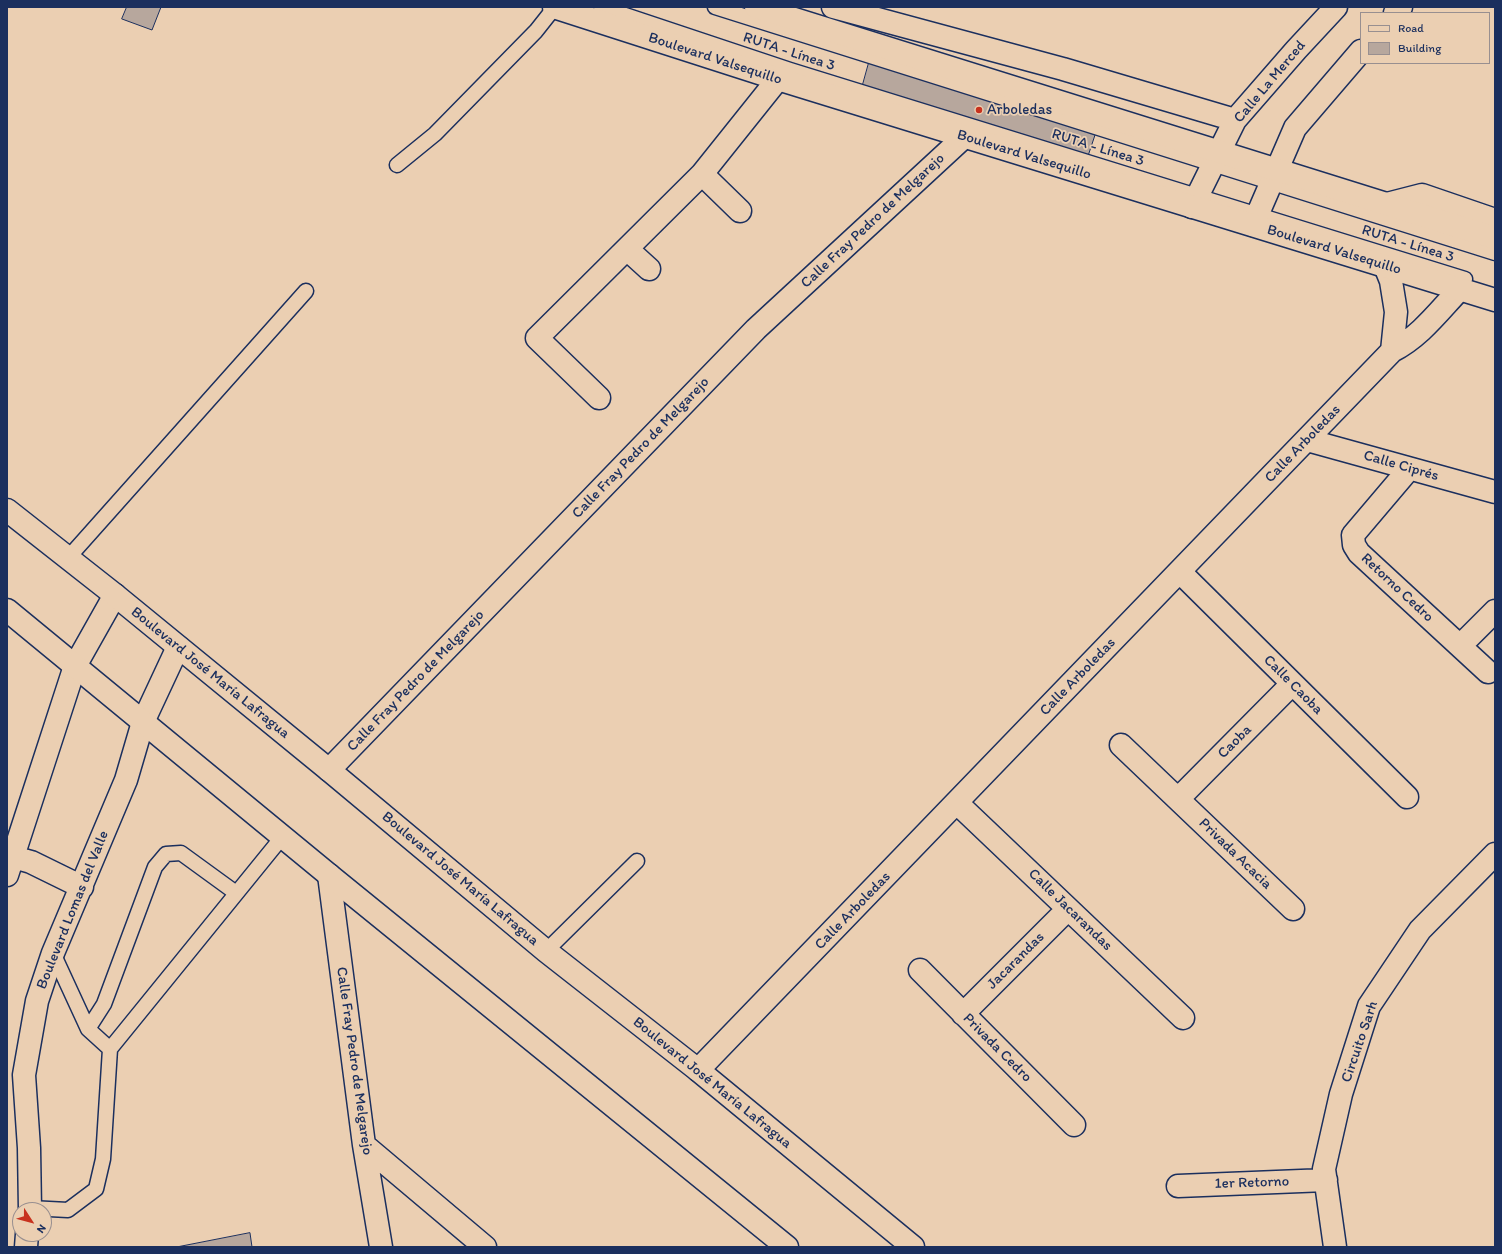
<!DOCTYPE html>
<html>
<head>
<meta charset="utf-8">
<style>
  body { margin:0 }
  #map { position:relative; width:1502px; height:1254px; overflow:hidden; background:#ebcfb2; font-family:Itim,sans-serif }
  canvas { display:block }
  .frame { position:absolute; inset:0; border:8px solid #1b2f5e; pointer-events:none }
  .legend { position:absolute; left:1360px; top:12px; width:130px; height:52px; box-sizing:border-box; background:#ebcfb2; border:1px solid #988f90; margin:0; padding:5px 7px; list-style:none; font-size:12px; color:#1b2f5e }
  .legend li { display:flex; align-items:center; gap:8px; height:20px }
  .legend b { width:20px; border:1px solid #988f90 }
  .north { position:absolute; left:12px; top:1202px; width:40px; height:40px; box-sizing:border-box; background:#ebcfb2; border:1px solid #988f90; border-radius:50%; rotate:126deg; font-size:11px; font-weight:700; line-height:16px; text-align:center; color:#1b2f5e }
  .north::after { content:''; display:block; margin:auto; width:14px; height:18px; background:#c8321e; clip-path:polygon(50% 0,100% 100%,50% 72%,0 100%) }
</style>
</head>
<body>
<div id="map">
<canvas width="1502" height="1254"></canvas>
<div class="frame"></div>
<ul class="legend">
<li><b style="height:5px;background:#ebcfb2"></b>Road</li>
<li><b style="height:11px;background:#b7a79d"></b>Building</li>
</ul>
<div class="north">N</div>
</div>
<script>
const ctx = document.querySelector('canvas').getContext('2d');
ctx.lineJoin = 'round';
function paint(path, color) { ctx.fillStyle = color; ctx.fill(path, 'evenodd'); }
function stroke(path, color, width, dash) { ctx.strokeStyle = color; ctx.lineWidth = width; ctx.lineCap = dash ? 'butt' : 'round'; ctx.setLineDash(dash || []); ctx.stroke(path); }
function write(font, color, halo, rows, align = 'center') {
  ctx.font = font + ' Itim,sans-serif'; ctx.lineWidth = 3.5; ctx.setLineDash([]); ctx.textBaseline = 'middle'; ctx.strokeStyle = halo; ctx.fillStyle = color; for (const [text, x, y, turn = 0] of rows) {
    ctx.save(); ctx.translate(x, y); ctx.rotate((+turn || 0) * Math.PI / 180); ctx.textAlign = isNaN(turn) ? turn : align; if (halo) ctx.strokeText(text, 0, 0); ctx.fillText(text, 0, 0); ctx.restore();
  }
}
const building = new Path2D(`
  M127,7H161L152,30L122,19Z
  M870,59L1096,132L1087,159L862,88Z
  M250,1233L252,1247H177Z`);
paint(building, '#b7a79d');
stroke(building, '#1b2f5e', 1);
const lane = new Path2D(`
  M601,7L790,70L1465,279
  M715,7L1495,253
  M397,165L435,134L536,31L555,7
  M68,558L306,291
  M546,951L637,861
  M53,953L88,1029L110,1049
  M88,1029L104,1004L155,867L166,854L181,853L236,893
  M30,1208L68,1210L96,1189L103,1159L110,1049L283,836`);
const street = new Path2D(`
  M833,7L1063,69L1235,120
  M1395,13L1401,7
  M702,174L740,211
  M1387,204L1422,195L1495,220
  M1192,207L1235,120L1296,50L1336,7
  M1253,225L1295,128L1361,51
  M627,249L649,269
  M1385,266L1391,281L1396,312L1392,351
  M599,398L537,338L702,174L778,79
  M1307,440L1495,492
  M1409,469L1353,535L1354,545L1359,553L1488,672
  M1180,572L1407,797
  M1460,646L1495,611
  M1121,745L1293,909
  M329,770L756,329L964,137
  M1178,799L1292,684
  M957,803L1183,1018
  M13,857L31,862L82,887
  M7,875L75,666L115,595
  M329,875L364,1145L381,1247
  M920,970L1074,1125
  M963,1014L1068,909
  M698,1070L1392,351C1420,337 1439,311 1460,289
  M364,1145L485,1247
  M1178,1186L1326,1180
  M30,1210L29,1148L24,1075L37,1001L53,953L126,780L143,722L178,647
  M26,1247L27,1234
  M1335,1247L1324,1169L1341,1094L1369,1006L1420,930L1495,854`);
const secondary = new Path2D(`
  M7,510L115,595L329,770L546,951L698,1070L913,1247
  M7,610L329,875L787,1247`);
const primary = new Path2D(`
  M554,7L778,79L1495,300
  M756,7L1495,238`);
stroke(lane, '#1b2f5e', 17);
stroke(street, '#1b2f5e', 25);
stroke(secondary, '#1b2f5e', 25);
stroke(primary, '#1b2f5e', 25);
stroke(lane, '#ebcfb2', 14);
stroke(street, '#ebcfb2', 22);
stroke(secondary, '#ebcfb2', 22);
stroke(primary, '#ebcfb2', 22);
for (const [x, y, r, color] of [
  [979,110,4,"#c8321e"]
]) { const dot = new Path2D(); dot.arc(x, y, r, 0, 2 * Math.PI); ctx.fillStyle = color; ctx.fill(dot); stroke(dot, '#ebcfb2', 1.5); }
write('15px', '#1b2f5e', '#ebcfb2', [
  ["RUTA - Línea 3",789,52,18],
  ["Boulevard Valsequillo",715,59,18],
  ["Calle La Merced",1270,82,-50],
  ["RUTA - Línea 3",1098,148,17],
  ["Boulevard Valsequillo",1024,155,17],
  ["Calle Fray Pedro de Melgarejo",873,221,-43],
  ["RUTA - Línea 3",1408,244,17],
  ["Boulevard Valsequillo",1334,250,17],
  ["Calle Arboledas",1303,444,-46],
  ["Calle Fray Pedro de Melgarejo",641,448,-46],
  ["Calle Ciprés",1401,466,16],
  ["Retorno Cedro",1397,588,43],
  ["Boulevard José María Lafragua",210,673,39],
  ["Calle Arboledas",1078,677,-46],
  ["Calle Fray Pedro de Melgarejo",416,681,-46],
  ["Calle Caoba",1293,685,45],
  ["Caoba",1235,742,-45],
  ["Privada Acacia",1235,854,44],
  ["Boulevard José María Lafragua",460,879,40],
  ["Boulevard Lomas del Valle",73,910,-68],
  ["Calle Jacarandas",1070,910,44],
  ["Calle Arboledas",853,911,-46],
  ["Jacarandas",1016,961,-45],
  ["Circuito Sarh",1360,1042,-71],
  ["Privada Cedro",997,1048,45],
  ["Calle Fray Pedro de Melgarejo",354,1061,82],
  ["Boulevard José María Lafragua",712,1083,39],
  ["1er Retorno",1252,1183,-2]
]);
write('15px', '#1b2f5e', '#ebcfb2', [
  ["Arboledas",987,110]
], 'left');
</script>
</body>
</html>
